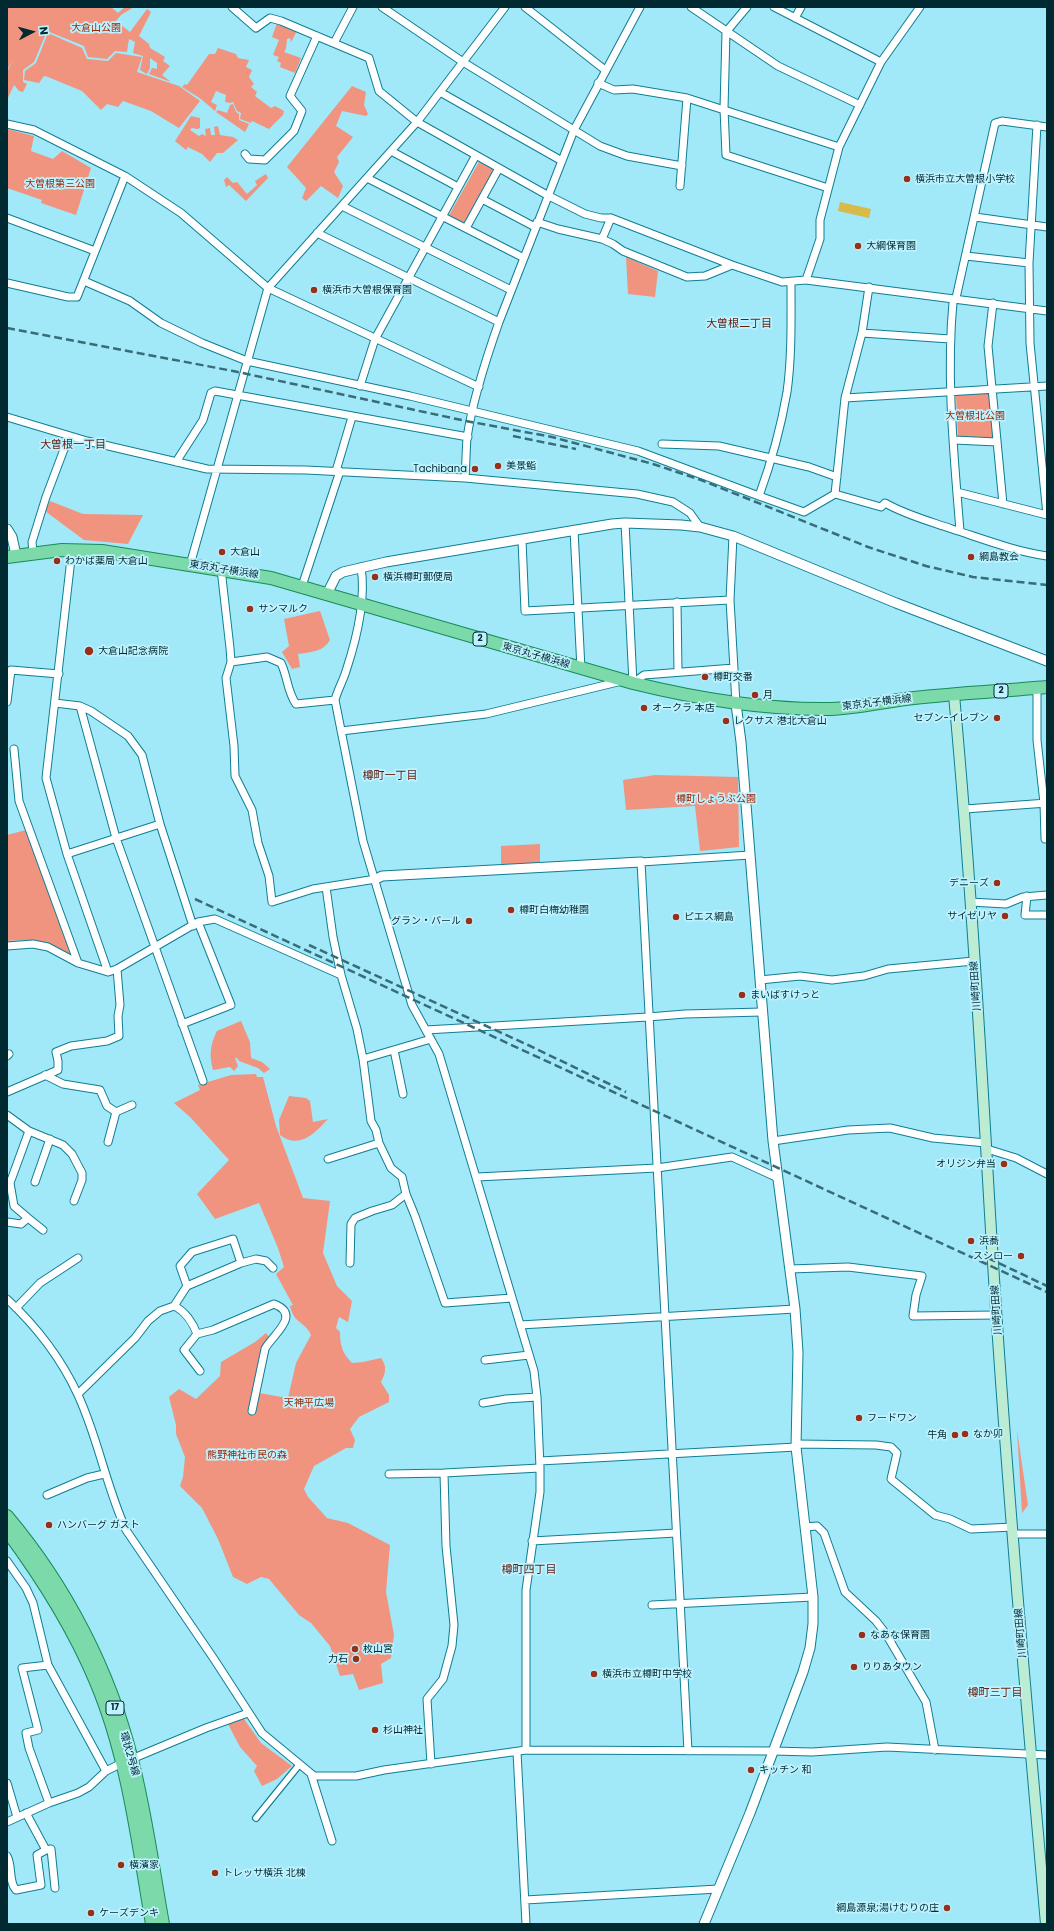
<!DOCTYPE html>
<html>
<head>
<meta charset="utf-8">
<style>
  body { margin:0 }
  #map { position:relative; width:1054px; height:1931px; overflow:hidden; background:#a1e8f9; font-family:Poppins,sans-serif }
  canvas { display:block }
  .frame { position:absolute; inset:0; border:8px solid #002931; pointer-events:none }
  .north { position:absolute; left:12px; top:12px; width:40px; height:40px; -webkit-text-stroke:3px #bef2ff; paint-order:stroke; rotate:84deg; font-size:11px; font-weight:700; line-height:16px; text-align:center; color:#002931 }
  .north::after { content:''; display:block; margin:auto; width:14px; height:18px; background:#002931; clip-path:polygon(50% 0,100% 100%,50% 72%,0 100%) }
</style>
</head>
<body>
<div id="map">
<canvas width="1054" height="1931"></canvas>
<div class="frame"></div>
<div class="north">N</div>
</div>
<script>
const ctx = document.querySelector('canvas').getContext('2d');
ctx.lineJoin = 'round';
function paint(path, color) { ctx.fillStyle = color; ctx.fill(path, 'evenodd'); }
function stroke(path, color, width, dash) { ctx.strokeStyle = color; ctx.lineWidth = width; ctx.lineCap = dash ? 'butt' : 'round'; ctx.setLineDash(dash || []); ctx.stroke(path); }
function write(font, color, halo, rows, align = 'center') {
  ctx.font = font + ' Poppins,"Noto Sans JP",sans-serif'; ctx.lineWidth = 3.5; ctx.setLineDash([]); ctx.textBaseline = 'middle'; ctx.strokeStyle = halo; ctx.fillStyle = color; for (const [text, x, y, turn = 0] of rows) {
    ctx.save(); ctx.translate(x, y); ctx.rotate((+turn || 0) * Math.PI / 180); ctx.textAlign = isNaN(turn) ? turn : align; if (halo) ctx.strokeText(text, 0, 0); ctx.fillText(text, 0, 0); ctx.restore();
  }
}
paint(new Path2D(`
  M7,7H111L118,13L125,7H134L121,15L116,21L130,32L147,9L151,12L139,36L149,44L150,48L165,57L163,61L170,66L162,75L171,82L149,74L152,68L157,69V63L150,58V68L147,74L140,70L143,56L133,53L135,42L129,39L127,52L115,51L107,59L88,57L84,46L47,31L34,62L23,70V82L27,84L23,92L19,91L14,85L7,100V72L13,60L7,70Z
  M277,23L297,31L291,42L290,38L287,39L286,49L284,52L301,58L295,73L280,67L281,63L277,61L279,57L273,55L279,40L272,37Z
  M48,33L82,48L87,59L108,61L116,53L142,57L137,72L179,86L200,101L179,128L151,111L123,101L118,107L107,104L101,110L82,91L48,77L44,76L39,83L24,80L25,71L36,63Z
  M218,48L236,54L238,58L249,60L246,67L252,70L249,77L254,84L251,87L257,92L255,96L271,108L275,106L284,111L283,115L269,129L252,121L251,123L240,119L241,113L237,111L233,102L230,103L225,102L226,95L216,91L211,102L217,105L215,111L201,99L182,87L185,84L187,85L209,54H215Z
  M352,86L366,92L364,105L368,114L366,116L342,111L336,126L353,137L337,157L339,162L334,172L343,186L338,198L321,186L306,201L302,198L306,188L287,167Z
  M233,104L236,112L239,114V120L249,124L245,132L216,112L218,110L227,113L230,105Z
  M191,116L200,118V128L197,129L192,128L190,130L199,136L202,134L206,136L205,129L210,128L211,135H215L214,127L218,126L220,135L233,137L238,140L223,153H217L210,162L202,154L188,147L186,150L175,141Z
  M7,129L34,136L31,151L53,159L62,151L91,168L76,215L41,203L42,200L7,188Z
  M479,162L495,170L465,225L448,217Z
  M266,174L268,178L246,201L229,185L226,187L224,180L227,177L233,183L237,182L247,194L257,185L255,181Z
  M626,257L658,271L655,297L628,294Z
  M990,392L995,436L993,439L958,436L956,396L957,394Z
  M50,501L83,514L143,515L128,544L84,540L45,511Z
  M320,611L330,640C323,652 311,652 298,654L300,667L292,669L282,652L289,646L284,619Z
  M655,775L738,777L739,847L700,851L695,806L626,810L623,780Z
  M26,830L73,956C46,944 36,939 7,941V835Z
  M540,844V863L501,865V846Z
  M241,1021L250,1042L251,1058L262,1062L270,1069L264,1073L258,1068L239,1061L237,1058H235L238,1066L234,1071L230,1067L213,1070C209,1055 210,1045 217,1031Z
  M256,1074L257,1077H263L276,1126L303,1198L330,1201L323,1253L337,1286L352,1301L348,1322L339,1317L336,1328L340,1332C340,1345 342,1353 352,1363L363,1362L381,1358C387,1366 386,1373 381,1382L389,1395V1402L359,1417L350,1429L355,1440L353,1448H346L314,1466L304,1489L308,1497L327,1518L348,1523L390,1545L386,1592L394,1635L391,1658L381,1664L383,1683L359,1690L353,1674L340,1676L330,1646L311,1623L299,1615L269,1579L261,1577L247,1584L233,1577L218,1539L202,1508L180,1486L183,1477L185,1457L176,1434V1425L169,1397L179,1389L196,1399L220,1376L221,1362L255,1342L266,1333L269,1337L262,1348L253,1392L288,1398L296,1363L311,1335C305,1321 294,1324 290,1306L293,1305L276,1274L284,1267L278,1248L259,1203L215,1219L197,1194L229,1160L191,1118L174,1103L200,1090L198,1085L231,1075Z
  M289,1096L306,1098L310,1101L313,1122L328,1119C315,1133 300,1150 280,1135L279,1120Z
  M1017,1430L1028,1505L1022,1513Z
  M244,1719L261,1743L292,1766L277,1779L262,1786L254,1771L257,1766L240,1747L228,1724Z`), '#f0947f');
paint(new Path2D(`
  M840,202L871,209L869,218L838,211Z`), '#d8ba4a');
const pedestrian = new Path2D(`
  M256,1818L299,1765`);
const minor = new Path2D(`
  M232,7L256,28L270,18L281,21L369,58L379,91L417,122L547,195L585,214L601,218H611L732,265L782,282L806,280L1047,311
  M382,7L463,62L600,146L627,156L682,166
  M525,7L605,70
  M691,7L778,66L860,105
  M747,7L726,32L724,109L726,155L828,188
  M774,7L881,62
  M795,18L801,7
  M334,43L353,7
  M598,83L614,90L633,89L687,98L839,147
  M440,92L562,161
  M7,124L34,130L125,176L181,213L268,288L479,387
  M1037,125L1029,263L1030,343L1047,515
  M391,151L458,187
  M245,154L249,159L265,160L294,131L302,111L290,96L317,36
  M367,178L524,258
  M680,186L687,98
  M482,199L535,227
  M342,206L511,290
  M975,217L1047,227
  M7,218L95,251
  M537,222L558,229L602,239L613,244L623,251L687,277L705,276L732,265
  M466,228L499,168
  M317,233L499,322
  M602,239L611,218
  M966,256L1029,263
  M806,280L820,239V220L839,147L881,62L920,7
  M84,281L130,301L161,323L202,343L247,361L410,396L638,451L759,496C771,463 781,427 787,392C792,356 791,318 791,282
  M7,283L68,297H77L125,176
  M993,303L988,346L1003,504
  M862,333L950,339
  M360,386L375,339L476,155
  M845,398L1047,386
  M7,417L87,441L207,469L306,470L465,478L637,494L673,502L690,513L700,527
  M954,440L997,442
  M662,444L719,446L809,467L837,477
  M176,462L203,420L211,393L215,391L468,437
  M336,471L352,417
  M465,478C466,464 466,451 467,438C472,403 487,356 499,322L574,130L640,7
  M957,492L1047,515
  M835,494L845,398L862,333L869,287
  M759,496L804,512L835,494L881,507L885,503C906,515 929,521 952,529C983,539 1014,551 1047,556
  M625,523L633,683
  M574,530L581,669
  M960,531C954,455 946,378 953,302L956,298L995,123L1002,121L1047,127
  M733,536L730,600L736,704
  M522,540L525,611L730,600
  M72,550L46,778L67,854L108,972
  M33,552L32,542L46,497L69,436
  M190,565L268,288L417,122L505,7
  M361,567C366,599 356,641 346,671C343,681 338,689 335,700L363,841L412,1005L439,1054L534,1371L537,1397L540,1468V1492L526,1590V1750
  M221,569L230,648L231,662L226,678L234,746L235,776L252,810L258,843L269,876L272,902L313,889L376,879
  M302,586L340,471
  M677,602L678,672
  M231,662L267,657L281,663C288,678 287,691 296,704L335,700
  M633,683L644,675L734,668
  M1037,688V740L1044,803L1045,839
  M7,702L11,670L59,674
  M55,703L80,706L91,711L128,736L142,755L160,824L67,854
  M80,706L116,838L203,1081
  M341,731L486,714L622,681
  M14,749L19,801L78,963
  M965,809L1047,803
  M160,824L193,926
  M326,887L333,937L341,975L357,1029L363,1059L371,1121L376,1130L379,1143L391,1168L402,1177L406,1194L415,1216L445,1303L512,1298
  M1027,896L1025,915H1047
  M970,902L1006,904L1023,897L1047,895
  M7,946L33,944L48,947L78,963L108,972L117,969L198,922L215,919L341,975
  M760,980L800,976L832,980L864,976L888,969L974,961
  M182,1024L231,1005L198,922
  M426,1030L648,1017L685,1014L762,1012
  M394,1050L403,1094
  M7,1056L9,1054
  M363,1059L431,1039
  M45,1075L63,1084L100,1090L107,1106L116,1112
  M7,1092L58,1070V1061L56,1052L71,1046L107,1041L119,1036L118,1016L120,1005L117,969
  M116,1112L132,1105
  M7,1115L29,1131L10,1183L14,1206L28,1218L21,1224L7,1222
  M29,1131L63,1145L72,1154L82,1173V1180L74,1201
  M773,1141L848,1130L890,1128L933,1138L986,1143
  M108,1142L116,1112
  M987,1149L1016,1158L1047,1174
  M328,1159L379,1143
  M477,1177L657,1168L732,1157L778,1178
  M35,1182L50,1139
  M28,1218L43,1230
  M350,1263L351,1224L355,1218L372,1211L392,1205L406,1194
  M790,1269L848,1267L922,1276L916,1295L913,1316L997,1315
  M187,1286L180,1266L192,1252L233,1239L241,1263
  M7,1299C37,1327 61,1358 78,1395C98,1438 106,1486 126,1530L214,1659L262,1733L314,1776H356L384,1770L526,1750L773,1751L812,1752L887,1747L1047,1755
  M174,1306L187,1286L241,1263L256,1259L266,1261L273,1268
  M16,1308L40,1283L78,1258
  M520,1325L795,1309
  M197,1334L184,1350L200,1371
  M485,1360L529,1355
  M78,1394L135,1338L148,1321L160,1311L174,1306C185,1311 193,1323 197,1334L213,1330L274,1304C303,1315 271,1336 265,1349L252,1411
  M483,1403L506,1399L537,1397
  M796,1444L876,1445L891,1447L897,1453L891,1479L935,1515L950,1519L971,1529L1013,1527
  M540,1461L796,1447
  M389,1474L444,1473L540,1468
  M47,1495L87,1478L104,1474
  M805,1527L817,1526L824,1533L845,1592L876,1621L886,1634L926,1702L935,1750
  M1013,1534H1047
  M532,1541L676,1533
  M7,1561L26,1588L33,1603L48,1665L106,1771
  M652,1605L813,1597
  M48,1665L22,1668L38,1730L26,1733L29,1748L49,1803
  M688,1751L641,862L750,855
  M517,1752L526,1924
  M431,1764L427,1699L443,1679L452,1646L454,1625L446,1546L444,1473
  M311,1774L332,1841
  M7,1783L17,1817
  M26,1813L46,1850L51,1849L55,1888
  M7,1822L49,1803L78,1793L89,1787L106,1771L122,1763L206,1728L248,1713
  M7,1856C13,1866 8,1882 16,1890L41,1885L37,1855L46,1850
  M525,1900L718,1889`);
const tertiary = new Path2D(`
  M7,529L12,537L16,555
  M327,594L336,576L343,572L386,562L612,524L625,523L681,525L700,527L733,536L896,603L1047,661
  M376,879L382,876L641,862
  M704,1924L750,1813L803,1672L810,1648L813,1624V1597L796,1447L798,1352L795,1309L773,1141L741,742L736,704`);
const secondary = new Path2D(`
  M954,695C970,868 980,1041 990,1214C1004,1451 1025,1688 1046,1924`);
const primary = new Path2D(`
  M7,557L62,550L102,551L271,578L633,683C698,699 763,710 831,709C859,708 886,701 914,698C958,693 1003,691 1047,687
  M7,1516C66,1586 110,1671 132,1760C146,1814 153,1869 163,1924
  M7,1531C42,1578 73,1627 96,1682C128,1758 138,1843 152,1924`);
stroke(pedestrian, '#0f7e92', 8);
stroke(minor, '#0f7e92', 9);
stroke(tertiary, '#0f7e92', 11);
stroke(secondary, '#0f7e92', 12);
stroke(primary, '#178b59', 14);
stroke(pedestrian, '#fff', 5.5);
stroke(minor, '#fff', 7);
stroke(tertiary, '#fff', 9);
stroke(secondary, '#bdecd4', 10);
stroke(primary, '#7cd9a9', 12);
stroke(new Path2D(`
  M7,328L233,371L466,421L552,437L653,464L701,480L868,547L926,566L973,577L1047,585
  M513,436L576,449
  M195,899L1047,1292
  M309,945L528,1045L626,1092
  M988,1258L1047,1286`), '#386c77', 2.5, [8, 4]);
for (const [x, y, r, color] of [
  [907,179,4,"#982f18"],
  [858,246,4,"#982f18"],
  [314,290,4,"#982f18"],
  [498,466,4,"#982f18"],
  [475,469,4,"#982f18"],
  [222,552,4,"#982f18"],
  [971,557,4,"#982f18"],
  [57,561,4,"#982f18"],
  [375,577,4,"#982f18"],
  [250,609,4,"#982f18"],
  [89,651,5,"#982f18"],
  [705,677,4,"#982f18"],
  [755,695,4,"#982f18"],
  [644,708,4,"#982f18"],
  [997,718,4,"#982f18"],
  [726,721,4,"#982f18"],
  [997,883,4,"#982f18"],
  [511,910,4,"#982f18"],
  [1005,916,4,"#982f18"],
  [676,917,4,"#982f18"],
  [469,921,4,"#982f18"],
  [742,995,4,"#982f18"],
  [1004,1164,4,"#982f18"],
  [971,1241,4,"#982f18"],
  [1021,1256,4,"#982f18"],
  [859,1418,4,"#982f18"],
  [965,1434,4,"#982f18"],
  [955,1435,4,"#982f18"],
  [49,1525,4,"#982f18"],
  [862,1635,4,"#982f18"],
  [355,1649,4,"#982f18"],
  [356,1659,4,"#982f18"],
  [854,1667,4,"#982f18"],
  [594,1674,4,"#982f18"],
  [375,1730,4,"#982f18"],
  [751,1770,4,"#982f18"],
  [121,1865,4,"#982f18"],
  [215,1873,4,"#982f18"],
  [947,1908,4,"#982f18"],
  [91,1913,4,"#982f18"]
]) { const dot = new Path2D(); dot.arc(x, y, r, 0, 2 * Math.PI); ctx.fillStyle = color; ctx.fill(dot); stroke(dot, '#bef2ff', 1.5); }
for (const [x, y, w] of [
  [480,639,14],
  [1001,691,14],
  [115,1708,18]
]) { const box = new Path2D(); box.roundRect(x - w / 2, y - 7, w, 14, 3); ctx.fillStyle = '#bef2ff'; ctx.fill(box); stroke(box, '#002931', 1); }
write('bold 9px', '#002931', null, [
  ["2",480,639],
  ["2",1001,691],
  ["17",115,1708]
]);
write('10px', '#9e2302', '#bef2ff', [
  ["大倉山公園",96,28],
  ["大曽根第三公園",60,184],
  ["大曽根北公園",975,416],
  ["樽町しょうぶ公園",716,799],
  ["天神平広場",309,1403],
  ["熊野神社市民の森",247,1455]
]);
write('10px', '#002931', '#bef2ff', [
  ["横浜市立大曽根小学校",915,179],
  ["大綱保育園",866,246],
  ["横浜市大曽根保育園",322,290],
  ["美景鮨",506,466],
  ["Tachibana",467,469,"right"],
  ["大倉山",230,552],
  ["綱島教会",979,557],
  ["わかば薬局 大倉山",65,561],
  ["横浜樽町郵便局",383,577],
  ["サンマルク",258,609],
  ["大倉山記念病院",98,651],
  ["樽町交番",713,677],
  ["月",763,695],
  ["オークラ 本店",652,708],
  ["セブン-イレブン",989,718,"right"],
  ["レクサス 港北大倉山",734,721],
  ["デニーズ",989,883,"right"],
  ["樽町白梅幼稚園",519,910],
  ["サイゼリヤ",997,916,"right"],
  ["ピエス綱島",684,917],
  ["グラン・パール",461,921,"right"],
  ["まいばすけっと",750,995],
  ["オリジン弁当",996,1164,"right"],
  ["浜蕎",979,1241],
  ["スシロー",1013,1256,"right"],
  ["フードワン",867,1418],
  ["なか卯",973,1434],
  ["牛角",947,1435,"right"],
  ["ハンバーグ ガスト",57,1525],
  ["なあな保育園",870,1635],
  ["枚山宮",363,1649],
  ["力石",348,1659,"right"],
  ["りりあタウン",862,1667],
  ["横浜市立樽町中学校",602,1674],
  ["杉山神社",383,1730],
  ["キッチン 和",759,1770],
  ["横濱家",129,1865],
  ["トレッサ横浜 北棟",223,1873],
  ["綱島源泉;湯けむりの庄",939,1908,"right"],
  ["ケーズデンキ",99,1913]
], 'left');
write('10px', '#002931', '#bef2ff', [
  ["東京丸子横浜線",224,570,9],
  ["東京丸子横浜線",536,656,16],
  ["東京丸子横浜線",877,703,-7],
  ["川崎町田線",976,986,-94],
  ["川崎町田線",997,1310,-94],
  ["川崎町田線",1021,1633,-95],
  ["環状2号線",129,1754,74]
]);
write('11px', '#621f11', '#bef2ff', [
  ["大曽根二丁目",739,324],
  ["大曽根一丁目",73,445],
  ["樽町一丁目",390,776],
  ["樽町四丁目",529,1570],
  ["樽町三丁目",995,1693]
]);
</script>
</body>
</html>
